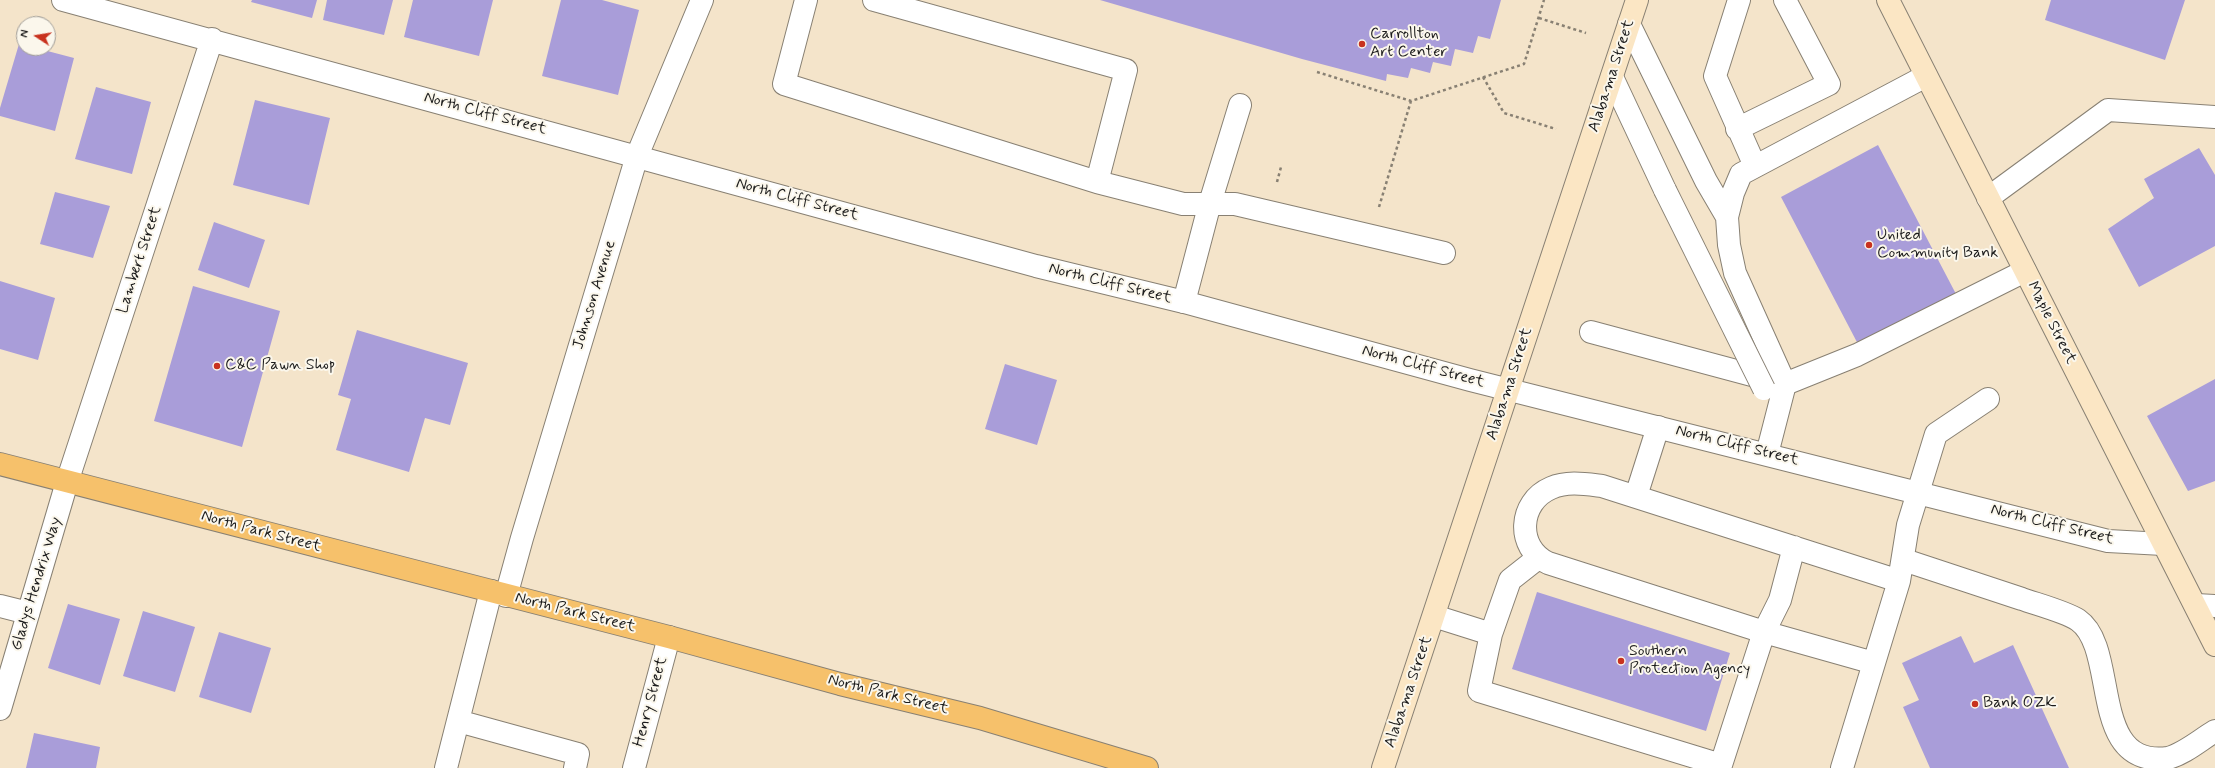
<!DOCTYPE html>
<html>
<head>
<meta charset="utf-8">
<style>
  body { margin:0 }
  #map { position:relative; width:2215px; height:768px; overflow:hidden; background:#f4e4ca; font-family:Mynerve,sans-serif }
  canvas { display:block }
  .north { position:absolute; left:16px; top:16px; width:40px; height:40px; box-sizing:border-box; background:#fbf7ec; border:1px solid #a29f99; border-radius:50%; rotate:282deg; font-size:11px; font-weight:700; line-height:16px; text-align:center; color:#1c1c1c }
  .north::after { content:''; display:block; margin:auto; width:14px; height:18px; background:#c8321e; clip-path:polygon(50% 0,100% 100%,50% 72%,0 100%) }
</style>
</head>
<body>
<div id="map">
<canvas width="2215" height="768"></canvas>
<div class="north">N</div>
</div>
<script>
const ctx = document.querySelector('canvas').getContext('2d');
ctx.lineJoin = 'round';
function paint(path, color) { ctx.fillStyle = color; ctx.fill(path, 'evenodd'); }
function stroke(path, color, width, dash) { ctx.strokeStyle = color; ctx.lineWidth = width; ctx.lineCap = dash ? 'butt' : 'round'; ctx.setLineDash(dash || []); ctx.stroke(path); }
function write(font, color, halo, rows, align = 'center') {
  ctx.font = font + ' Mynerve,sans-serif'; ctx.lineWidth = 4; ctx.setLineDash([]); ctx.textBaseline = 'middle'; ctx.strokeStyle = halo; ctx.fillStyle = color; for (const [text, x, y, turn = 0] of rows) {
    ctx.save(); ctx.translate(x, y); ctx.rotate((+turn || 0) * Math.PI / 180); ctx.textAlign = isNaN(turn) ? turn : align; if (halo) ctx.strokeText(text, 0, 0); ctx.fillText(text, 0, 0); ctx.restore();
  }
}
paint(new Path2D(`
  M252,0H317L312,18L251,2Z
  M327,0H393L384,35L323,20Z
  M413,0H493L479,56L404,37Z
  M561,0H602L639,10L618,95L542,76Z
  M1100,0H1501L1490,39L1478,36L1473,53L1455,49L1451,66L1433,62L1430,73L1411,68L1408,78L1387,74L1386,81L1302,59Z
  M2051,0H2185L2165,60L2045,20Z
  M19,44L24,45V48H36L74,58L55,131L0,116V108Z
  M96,87L151,102L132,174L75,159Z
  M255,100L330,118L309,205L233,185Z
  M1878,145L1956,294L1859,346L1781,197Z
  M2199,148L2215,175V246L2139,287L2108,229L2154,198L2144,179Z
  M55,192L110,206L93,258L40,244Z
  M214,222L265,240L249,288L198,270Z
  M0,281L55,298L38,360L0,349Z
  M193,286L280,311L242,447L154,421Z
  M357,330L468,363L450,425L425,418L409,472L336,450L351,399L338,395Z
  M1005,364L1057,380L1037,445L985,429Z
  M2215,379V481L2188,491L2147,416Z
  M1537,592L1730,653L1706,731L1512,669Z
  M68,604L120,619L100,685L48,668Z
  M143,611L195,627L175,692L123,676Z
  M219,632L271,648L251,713L199,697Z
  M1961,636L1974,663L2013,645L2069,768H1930L1903,707L1919,700L1902,663Z
  M34,733L100,747L96,768H26Z`), '#a99dd9');
const service = new Path2D(`
  M806,0L784,84L1097,182
  M874,0L1126,70L1097,182L1183,204H1235L1444,253
  M1739,0L1715,76L1755,166
  M1629,24L1706,181L1727,217
  M1612,77L1665,190
  M1737,129L1829,84L1785,0
  M1988,198L2108,110L2215,117
  M1184,302L1210,203L1240,105
  M1591,332L1785,384L1857,355L2025,271
  M1767,454L1785,384L1735,273L1729,245L1727,217L1733,193L1741,174L1926,76
  M1636,496L1658,427
  M1538,558L1510,580L1491,634L1479,691L1721,765
  M1904,560C1943,573 1982,586 2022,599C2036,604 2066,612 2078,620C2120,649 2087,768 2168,758C2184,754 2200,740 2215,731
  M0,606L28,613
  M1434,616L1491,634
  M1874,663L1764,632L1548,563C1516,548 1518,502 1551,488C1567,481 1585,484 1602,486L1899,581
  M458,721L578,754L575,768
  M446,768L491,591
  M1720,768L1764,632L1780,600L1794,547
  M1842,768L1899,581L1908,525L1936,434L1988,399`);
const minor = new Path2D(`
  M63,0L1036,266L1184,302L1470,380L2108,541L2163,544
  M506,596L522,538L637,156L702,0
  M2196,605L2215,606
  M0,709L67,482L212,39
  M634,768L669,637`);
const secondary = new Path2D(`
  M1888,0L2215,645
  M1383,768L1637,0`);
const primary = new Path2D(`
  M0,464L669,637L840,684L980,718L1147,768`);
stroke(service, '#888073', 24);
stroke(minor, '#888073', 24);
stroke(secondary, '#888073', 24);
stroke(primary, '#888073', 24);
stroke(new Path2D(`
  M1539,18L1586,33
  M1317,72L1411,101L1524,64L1544,0
  M1483,77L1504,113L1556,129
  M1277,182L1281,167
  M1379,207L1411,101`), '#888073', 2.5, [3, 3]);
stroke(service, '#fff', 22);
stroke(minor, '#fff', 22);
stroke(secondary, '#fbe6c4', 22);
stroke(primary, '#f6c16b', 22);
const serviceBridge = new Path2D(`
  M1665,190L1764,389`);
stroke(serviceBridge, '#888073', 24, []);
stroke(serviceBridge, '#fff', 22);
for (const [x, y, r, color] of [
  [1362,44,4,"#c8321e"],
  [1869,245,4,"#c8321e"],
  [217,366,4,"#c8321e"],
  [1621,661,4,"#c8321e"],
  [1975,704,4,"#c8321e"]
]) { const dot = new Path2D(); dot.arc(x, y, r, 0, 2 * Math.PI); ctx.fillStyle = color; ctx.fill(dot); stroke(dot, '#fbf7ec', 1.5); }
write('16px', '#1c1c1c', '#fbf7ec', [
  ["Carrollton",1370,35],
  ["Art Center",1370,53],
  ["United",1877,236],
  ["Community Bank",1877,254],
  ["C&C Pawn Shop",225,366],
  ["Southern",1629,652],
  ["Protection Agency",1629,670],
  ["Bank OZK",1983,704]
], 'left');
write('16px', '#1c1c1c', '#fbf7ec', [
  ["Alabama Street",1612,76,-72],
  ["North Cliff Street",485,114,15],
  ["North Cliff Street",797,200,15],
  ["Lambert Street",140,260,-72],
  ["North Cliff Street",1110,284,14],
  ["Johnson Avenue",595,295,-73],
  ["Maple Street",2051,323,63],
  ["North Cliff Street",1423,367,15],
  ["Alabama Street",1510,384,-72],
  ["North Cliff Street",1737,446,14],
  ["North Cliff Street",2052,525,14],
  ["North Park Street",261,532,15],
  ["Gladys Hendrix Way",37,584,-73],
  ["North Park Street",575,613,14],
  ["Alabama Street",1409,692,-71],
  ["North Park Street",888,695,14],
  ["Henry Street",651,702,-75]
]);
</script>
</body>
</html>
